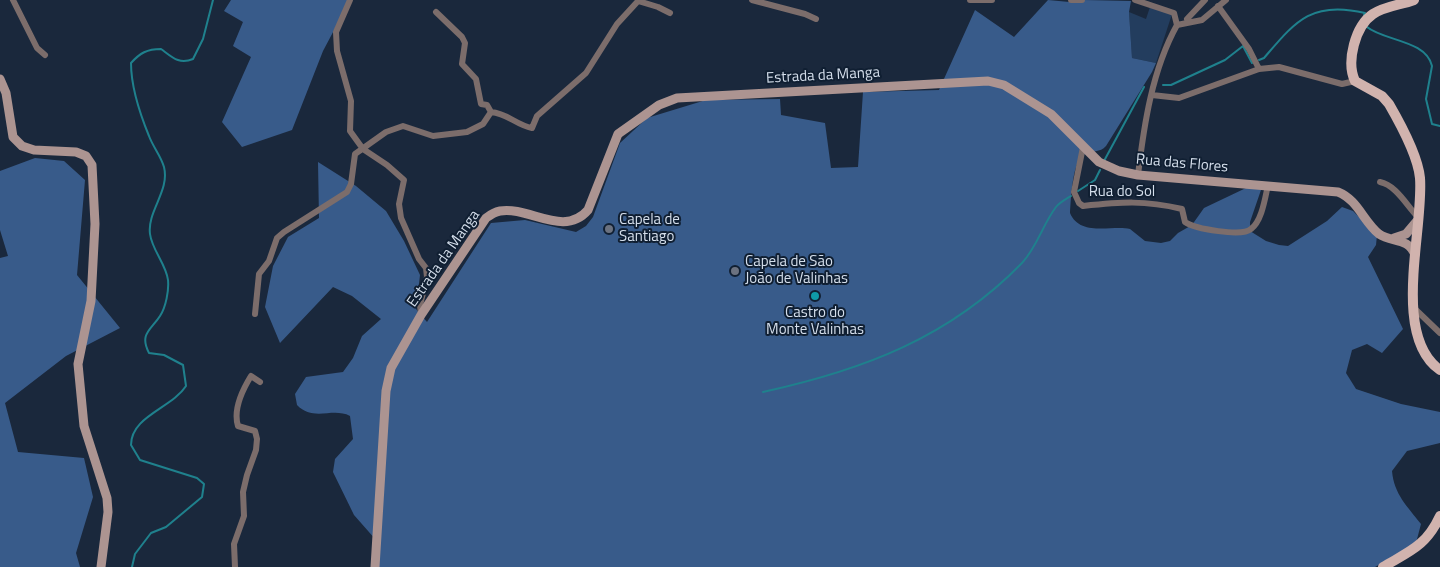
<!DOCTYPE html>
<html>
<head>
<meta charset="utf-8">
<style>
  body { margin:0 }
  canvas { display:block; background:#1a283c }
</style>
</head>
<body>
<canvas width="1440" height="567"></canvas>
<script>
const ctx = document.querySelector('canvas').getContext('2d');
ctx.lineJoin = 'round';
function paint(path, color) { ctx.fillStyle = color; ctx.fill(path, 'evenodd'); }
function stroke(path, color, width, dash) { ctx.strokeStyle = color; ctx.lineWidth = width; ctx.lineCap = dash ? 'butt' : 'round'; ctx.setLineDash(dash || []); ctx.stroke(path); }
function write(font, color, halo, rows, align = 'center') {
  ctx.font = font + ' "Titillium Web",sans-serif'; ctx.lineWidth = 4; ctx.setLineDash([]); ctx.textBaseline = 'middle'; ctx.strokeStyle = halo; ctx.fillStyle = color; for (const [text, x, y, turn = 0] of rows) {
    ctx.save(); ctx.translate(x, y); ctx.rotate((+turn || 0) * Math.PI / 180); ctx.textAlign = isNaN(turn) ? turn : align; if (halo) ctx.strokeText(text, 0, 0); ctx.fillText(text, 0, 0); ctx.restore();
  }
}
paint(new Path2D(`
  M1150,7L1172,14L1156,63L1132,58L1129,12L1146,19Z`), '#233d5e');
paint(new Path2D(`
  M231,0H350L323,51L292,130L242,147L222,122L251,57L233,46L243,22L224,11Z
  M1048,0L1080,3L1084,0L1131,1L1129,12L1132,58L1156,63L1152,72L1106,146C1100,153 1092,150 1085,154C1072,160 1071,199 1070,213C1080,237 1112,225 1130,229L1145,241L1161,243L1170,241L1178,233L1192,225L1204,208L1246,188L1262,187L1250,222V231L1266,241L1279,245L1288,246L1327,221L1342,207L1353,211L1377,235L1376,245L1368,257L1403,329L1382,353L1367,344L1352,350L1346,373L1356,389L1401,404L1440,412V443L1407,451L1392,471C1394,494 1407,506 1421,524L1416,543L1375,567H377L376,540L354,515L333,472L335,459L353,439L350,416C333,407 313,422 297,405L295,394L306,377L343,372L353,358L362,336L381,319L352,296L333,287L280,343L265,307L273,266L288,237L319,218L318,162L356,186L386,211L404,241L420,275L416,309L427,322L491,223L525,220L576,232L586,226L593,217L620,143L647,118L706,100L780,99L781,115L825,123L831,168L858,167L863,92L939,90L975,10L1014,37Z
  M35,158L64,161L85,180L77,275L120,328L66,356L5,403L18,452L84,458L93,497L76,553L80,567H0V258L8,256L0,230V171Z`), '#385b8a');
stroke(new Path2D(`
  M1367,27C1384,41 1426,40 1432,66L1426,99L1432,124L1440,126
  M1259,60L1264,58C1295,22 1311,0 1365,13L1364,15
  M1163,85H1171L1225,60L1243,46L1252,63
  M1104,161L1144,87
  M1078,191L1095,180L1100,170
  M763,392C863,370 949,338 1022,263C1037,247 1043,224 1056,207C1059,203 1066,199 1071,196
  M132,567L135,554L151,533L166,527L202,497L204,484L197,478L140,460L131,445C131,416 172,408 186,386L183,365L164,355L149,353C139,334 151,330 160,316C166,307 169,290 168,280C166,264 152,250 150,234C147,211 170,191 164,167C161,156 153,147 149,136C140,114 131,87 131,63C140,53 147,49 161,49C172,57 179,65 193,59L203,39L213,0`), '#1f818d', 2);
stroke(new Path2D(`
  M13,0L37,48L45,55
  M350,0L336,32L337,51L351,101L350,131L363,149L387,165L404,180L399,204L401,218L419,259L426,268L427,277L420,305L421,315
  M752,0L805,14L816,19
  M970,0H992
  M1071,0H1082
  M1135,0L1174,13L1177,25C1152,70 1144,125 1138,175
  M638,1L658,7L670,13
  M1218,6L1249,49L1259,69
  M436,12L462,37L465,43L462,64L476,79L481,104L487,105L491,112
  M1187,19L1205,0
  M1177,25L1202,20L1226,0
  M1152,95L1179,98L1259,69L1279,67L1342,84L1355,81
  M1083,147L1074,192L1079,203L1083,206C1122,202 1144,200 1182,209L1185,222C1195,229 1242,237 1251,229C1262,221 1265,198 1268,185
  M1380,182C1396,185 1407,206 1418,217
  M1414,308L1440,333
  M255,314L259,274L269,261L277,238L284,232L347,192L351,184L355,154L386,132L403,126L433,136L467,132L483,124L491,112C507,113 516,125 532,128L537,116L586,73L617,24L639,0
  M235,567L234,544L244,516L243,492L247,475L256,450L257,439L255,431L238,426C233,410 243,389 251,376L260,382`), '#7c6d6b', 6);
stroke(new Path2D(`
  M0,79L6,93L13,137L22,146L34,150L76,152L86,156L92,165L95,224L91,301L78,364L84,426L107,498L108,512L101,567
  M1394,238L1406,234L1417,221
  M375,567L386,391L391,368L421,315L486,218C490,215 495,212 500,211C529,206 564,238 588,210L618,134L659,105L677,98L988,81L1004,85L1051,114L1099,162L1119,171L1138,175L1338,192C1358,200 1363,221 1379,234C1392,243 1408,237 1415,255`), '#ac9491', 9);
stroke(new Path2D(`
  M1414,0C1401,5 1385,6 1373,14C1355,26 1346,62 1355,81L1382,96L1389,104C1400,123 1418,156 1420,178C1424,229 1391,336 1440,370
  M1383,567C1410,551 1426,546 1440,516`), '#d1b3ae', 10);
for (const [x, y, r, color] of [
  [609,229,5,"#6b7280"],
  [735,271,5,"#6b7280"],
  [815,296,5,"#0f9aa8"]
]) { const dot = new Path2D(); dot.arc(x, y, r, 0, 2 * Math.PI); ctx.fillStyle = color; ctx.fill(dot); stroke(dot, '#101f32', 2); }
write('15px', '#d5dfec', '#101f32', [
  ["Estrada da Manga",823,76,-3],
  ["Rua das Flores",1182,164,5],
  ["Rua do Sol",1122,192],
  ["Estrada da Manga",444,259,-55]
]);
write('15px', '#d5dfec', '#101f32', [
  ["Capela de",619,220],
  ["Santiago",619,237],
  ["Capela de São",745,262],
  ["João de Valinhas",745,279],
  ["Castro do",815,313,"center"],
  ["Monte Valinhas",815,330,"center"]
], 'left');
</script>
</body>
</html>
